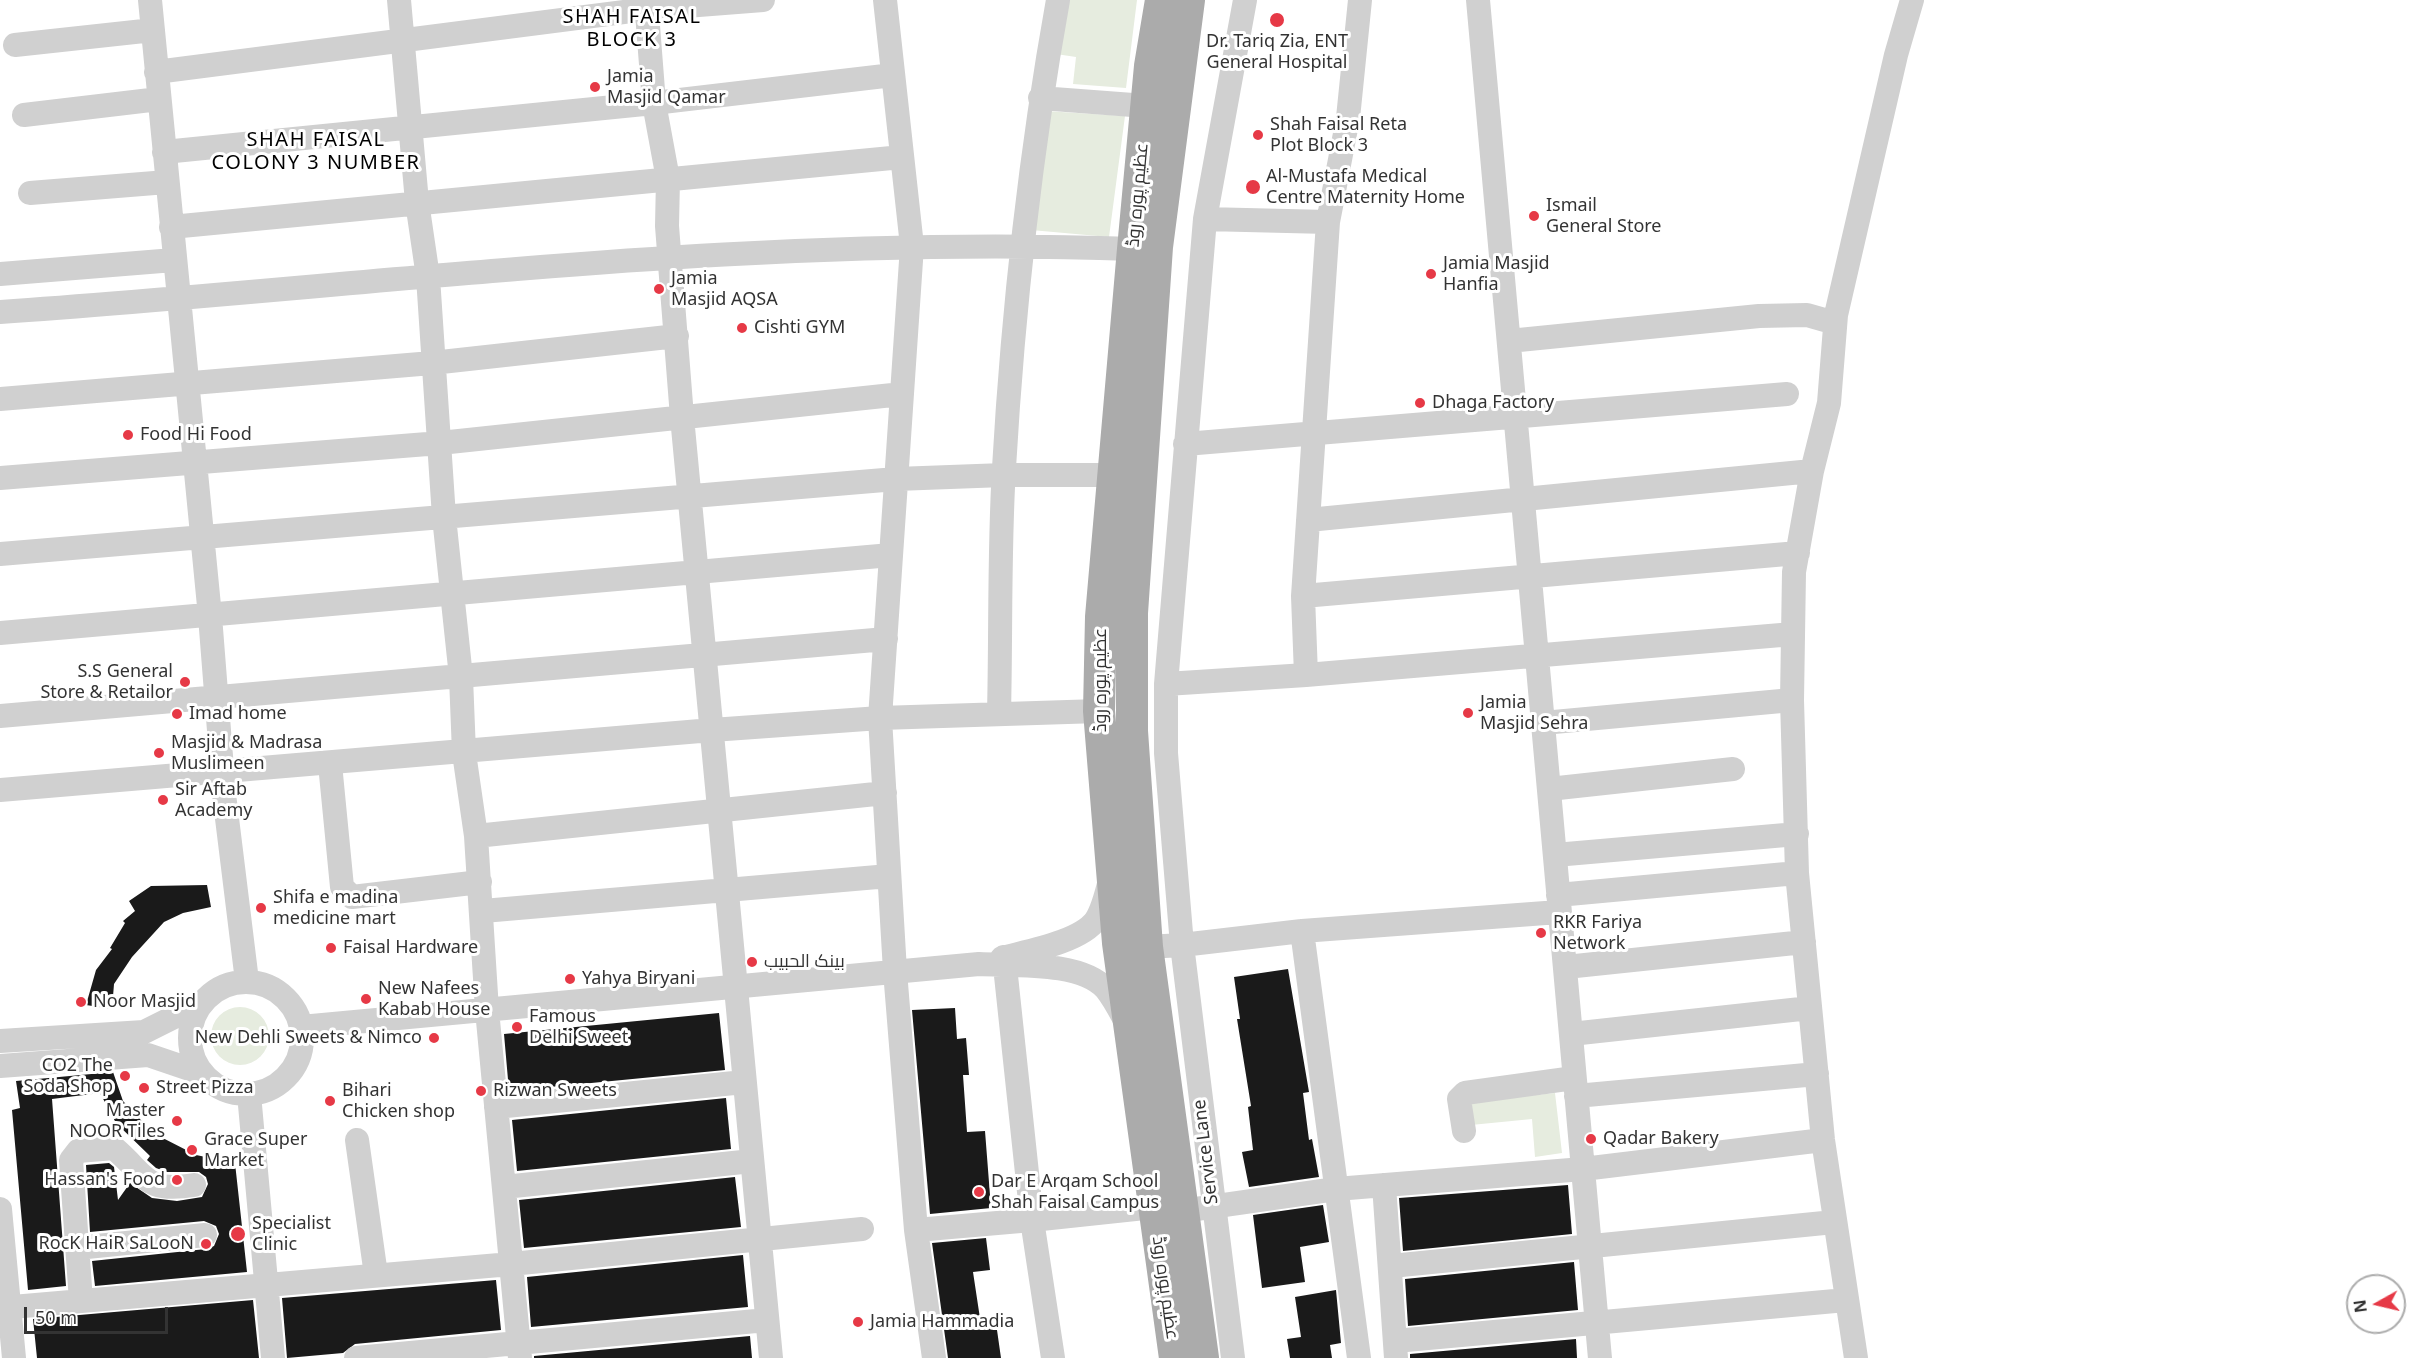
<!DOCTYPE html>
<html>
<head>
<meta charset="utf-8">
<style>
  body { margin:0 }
  #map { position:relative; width:2430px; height:1358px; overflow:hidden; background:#fff; font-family:"Noto Sans",sans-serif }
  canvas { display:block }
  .north { position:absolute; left:2346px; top:1274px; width:60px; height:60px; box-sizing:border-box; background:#fff; border:2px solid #adadad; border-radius:50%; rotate:262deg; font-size:16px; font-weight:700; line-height:24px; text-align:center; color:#333 }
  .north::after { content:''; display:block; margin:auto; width:21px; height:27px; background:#e63946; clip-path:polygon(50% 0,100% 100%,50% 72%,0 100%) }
  .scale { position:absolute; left:24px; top:1307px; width:144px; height:27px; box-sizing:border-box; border:3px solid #333; border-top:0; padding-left:8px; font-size:18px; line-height:21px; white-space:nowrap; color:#333; -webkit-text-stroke:4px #fff; paint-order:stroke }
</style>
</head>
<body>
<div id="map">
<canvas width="2430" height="1358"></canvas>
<div class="north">N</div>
<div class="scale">50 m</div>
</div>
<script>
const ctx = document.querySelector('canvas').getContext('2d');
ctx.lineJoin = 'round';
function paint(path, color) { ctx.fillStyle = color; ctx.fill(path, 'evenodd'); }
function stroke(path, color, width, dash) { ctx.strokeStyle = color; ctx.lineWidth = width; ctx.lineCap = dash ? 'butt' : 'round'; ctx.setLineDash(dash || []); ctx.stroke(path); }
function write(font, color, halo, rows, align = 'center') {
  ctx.font = font + ' "Noto Sans",Cairo,sans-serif'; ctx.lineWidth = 6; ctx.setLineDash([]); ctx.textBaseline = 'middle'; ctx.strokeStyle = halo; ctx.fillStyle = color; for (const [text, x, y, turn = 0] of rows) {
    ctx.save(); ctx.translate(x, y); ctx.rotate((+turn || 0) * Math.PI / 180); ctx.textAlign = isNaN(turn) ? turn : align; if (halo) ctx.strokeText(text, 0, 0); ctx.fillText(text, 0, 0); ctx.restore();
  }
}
paint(new Path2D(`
  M1065,0H1137L1126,88L1073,84L1076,57L1056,54Z
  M1045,111L1125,116L1109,237L1031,230Z
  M211 1036a29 29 0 1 1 58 0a29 29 0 1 1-58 0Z
  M1555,1093L1562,1153L1535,1157L1532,1119L1471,1125L1468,1102Z`), '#e6ecdf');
paint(new Path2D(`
  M207,885L211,907L183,913L164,922L132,957L114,984L112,1009L86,1005L96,970L112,949L110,948L125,923L123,921L135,911L129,901L151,886Z
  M1288,969L1309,1092L1303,1093L1309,1140L1312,1139L1319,1177L1249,1187L1242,1152L1253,1150L1248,1107L1251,1106L1237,1019H1240L1234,977Z
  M955,1008L957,1039L966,1038L969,1075H963L967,1132L985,1131L991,1208L930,1214L912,1010Z
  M719,1013L725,1070L509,1091L504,1034Z
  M113,1072L123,1101L153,1133L196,1155L235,1163L247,1272L95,1286L92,1261L206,1249L214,1246L219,1234L216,1226L204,1221L90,1232L86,1165L109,1163L114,1167L118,1200L130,1183L152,1198L177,1201L202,1197L208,1184L206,1177L199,1172H167L156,1168L147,1160L150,1156L116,1123L100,1093L52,1099L66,1286L28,1290L12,1110L20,1108L16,1081Z
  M726,1098L731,1149L517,1171L512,1120Z
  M735,1177L741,1227L524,1248L519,1200Z
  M1568,1185L1572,1234L1403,1251L1399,1198Z
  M1323,1205L1329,1242L1300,1247L1305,1282L1262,1288L1253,1215Z
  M986,1238L990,1270L973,1272L981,1325L996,1323L1001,1358H948L932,1243Z
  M743,1255L748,1307L531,1327L527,1277Z
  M1574,1262L1578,1310L1408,1326L1405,1279Z
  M496,1280L501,1330L355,1344L343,1353L287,1358L282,1298Z
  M1336,1290L1341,1343L1330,1345L1332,1358H1290L1287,1339L1301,1337L1295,1297Z
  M253,1300L259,1358H37L33,1319Z
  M750,1336L752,1358H534V1356Z
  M1576,1339L1577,1358H1410V1354Z`), '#1a1a1a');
stroke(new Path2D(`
  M150,0L210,616L224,794L247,981
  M399,0L417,202L428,277L444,517L461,677L464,753L476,836L487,1010L520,1358
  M646,0L654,103L668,179L667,226L682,417L771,1358
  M885,0L912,246L880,718L895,971L916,1230L934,1358
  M1478,0L1600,1358
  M15,45L153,30
  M156,72L647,9L763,0
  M1040,98L1146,106
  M24,115L159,99
  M164,152L654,103L893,75
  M30,193L167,182
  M1205,219L1328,222
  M171,227L902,157
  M0,274L174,260
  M0,312C377,286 755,234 1133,249
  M1509,341L1759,316L1807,315L1835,323
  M0,399L432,363L677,336
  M1185,444L1787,394
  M0,478L440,443L902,394
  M1308,520L1812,471
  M0,554L896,479L1004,475H1114
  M1303,596L1798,553
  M0,633L891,555
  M1306,675L1303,596L1328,222L1348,118L1360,0
  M1166,684L1306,675L1793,634
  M999,713C1001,631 999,549 1004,468C1013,311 1030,155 1058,0
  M0,716L886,639
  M1543,723L1792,700
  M330,764L342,887L352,897L480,882
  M1549,789L1733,769
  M0,790L712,730L880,718L1099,711
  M476,836L885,793
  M1555,855L1797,834
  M1558,895L1797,873
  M483,911L889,876
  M1302,931L1359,1358
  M1147,947L1182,945L1302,931L1559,912
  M1002,958C1028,951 1080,942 1096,920C1103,909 1107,892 1110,880
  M1566,967L1804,942
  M190 1038a56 56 0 1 1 112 0a56 56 0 1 1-112 0Z
  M301,1027L979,964C1015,966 1081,961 1106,989C1114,999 1120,1011 1126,1022
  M1571,1034L1810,1008
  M0,1041L144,1032L200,1004
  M0,1066L148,1055L201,1073
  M249,1094L273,1358
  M1576,1096L1817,1074
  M496,1107L744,1082
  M1464,1131L1459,1099L1465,1093L1574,1078
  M357,1140L376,1275
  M1384,1185L1396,1358
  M504,1187L752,1161
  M0,1209L14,1358
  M1196,1209L1336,1189L1583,1169L1823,1140
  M916,1230L1032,1220L1004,957
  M77,1248L205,1235
  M1391,1266L1834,1222
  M81,1301L71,1160L78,1151L114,1148C147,1176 144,1193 194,1185
  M0,1308L511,1264L862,1229
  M1395,1341L1846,1300
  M356,1358L767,1320
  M1053,1358L1032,1220L1154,1207
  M1233,1358L1182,945L1166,753V684L1205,219L1245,0
  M1856,1358L1823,1140L1797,873L1792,700L1794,572L1812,471L1829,403L1836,315L1896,55L1912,0`), '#d0d0d0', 24);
stroke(new Path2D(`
  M1161,0L1150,66L1133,249L1101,617L1099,711L1118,943L1175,1358
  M1189,0L1157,247L1132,613V731L1147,947L1203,1358`), '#ababab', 32);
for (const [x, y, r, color] of [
  [1277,20,8,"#e63946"],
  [595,87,6,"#e63946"],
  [1258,135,6,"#e63946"],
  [1253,187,8,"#e63946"],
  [1534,216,6,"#e63946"],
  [1431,274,6,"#e63946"],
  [659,289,6,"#e63946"],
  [742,328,6,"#e63946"],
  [1420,403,6,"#e63946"],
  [128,435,6,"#e63946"],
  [185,682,6,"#e63946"],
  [1468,713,6,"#e63946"],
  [177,714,6,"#e63946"],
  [159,753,6,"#e63946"],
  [163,800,6,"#e63946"],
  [261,908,6,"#e63946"],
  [1541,933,6,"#e63946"],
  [331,948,6,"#e63946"],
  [752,962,6,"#e63946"],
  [570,979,6,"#e63946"],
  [366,999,6,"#e63946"],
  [81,1002,6,"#e63946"],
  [517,1027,6,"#e63946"],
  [434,1038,6,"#e63946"],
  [125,1076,6,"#e63946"],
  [144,1088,6,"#e63946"],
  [481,1091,6,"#e63946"],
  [330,1101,6,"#e63946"],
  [177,1121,6,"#e63946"],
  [1591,1139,6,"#e63946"],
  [192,1150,6,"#e63946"],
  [177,1180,6,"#e63946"],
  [979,1192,6,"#e63946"],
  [238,1234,8,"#e63946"],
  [206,1244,6,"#e63946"],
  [858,1322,6,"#e63946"]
]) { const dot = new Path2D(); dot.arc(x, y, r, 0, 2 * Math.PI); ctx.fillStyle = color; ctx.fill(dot); stroke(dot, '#fff', 2); }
write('18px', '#333', '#fff', [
  ["Dr. Tariq Zia, ENT",1277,42,"center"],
  ["General Hospital",1277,63,"center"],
  ["Jamia",607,77],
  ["Masjid Qamar",607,98],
  ["Shah Faisal Reta",1270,125],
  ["Plot Block 3",1270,146],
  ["Al-Mustafa Medical",1266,177],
  ["Centre Maternity Home",1266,198],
  ["Ismail",1546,206],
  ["General Store",1546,227],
  ["Jamia Masjid",1443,264],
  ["Hanfia",1443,285],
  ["Jamia",671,279],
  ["Masjid AQSA",671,300],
  ["Cishti GYM",754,328],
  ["Dhaga Factory",1432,403],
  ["Food Hi Food",140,435],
  ["S.S General",173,672,"right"],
  ["Store & Retailor",173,693,"right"],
  ["Jamia",1480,703],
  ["Masjid Sehra",1480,724],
  ["Imad home",189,714],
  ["Masjid & Madrasa",171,743],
  ["Muslimeen",171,764],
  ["Sir Aftab",175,790],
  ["Academy",175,811],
  ["Shifa e madina",273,898],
  ["medicine mart",273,919],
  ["RKR Fariya",1553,923],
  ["Network",1553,944],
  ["Faisal Hardware",343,948],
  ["بينک الحبيب",764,962],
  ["Yahya Biryani",582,979],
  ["New Nafees",378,989],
  ["Kabab House",378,1010],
  ["Noor Masjid",93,1002],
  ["Famous",529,1017],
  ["Delhi Sweet",529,1038],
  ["New Dehli Sweets & Nimco",422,1038,"right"],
  ["CO2 The",113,1066,"right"],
  ["Soda Shop",113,1087,"right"],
  ["Street Pizza",156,1088],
  ["Bihari",342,1091],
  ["Chicken shop",342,1112],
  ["Rizwan Sweets",493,1091],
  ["Master",165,1111,"right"],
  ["NOOR Tiles",165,1132,"right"],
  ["Qadar Bakery",1603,1139],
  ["Grace Super",204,1140],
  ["Market",204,1161],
  ["Hassan's Food",165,1180,"right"],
  ["Dar E Arqam School",991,1182],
  ["Shah Faisal Campus",991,1203],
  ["Specialist",252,1224],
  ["Clinic",252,1245],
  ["RocK HaiR SaLooN",194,1244,"right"],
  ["Jamia Hammadia",870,1322]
], 'left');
write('18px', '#333', '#fff', [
  ["عظیم پورہ روڈ",1138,195,-85],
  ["عظیم پورہ روڈ",1101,680,-90],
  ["Service Lane",1206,1152,-97],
  ["عظیم پورہ روڈ",1165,1288,82]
]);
ctx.letterSpacing = '1.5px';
write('20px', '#000', '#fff', [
  ["SHAH FAISAL",632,17],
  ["BLOCK 3",632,40],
  ["SHAH FAISAL",316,140],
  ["COLONY 3 NUMBER",316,163]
]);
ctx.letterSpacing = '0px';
</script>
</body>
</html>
